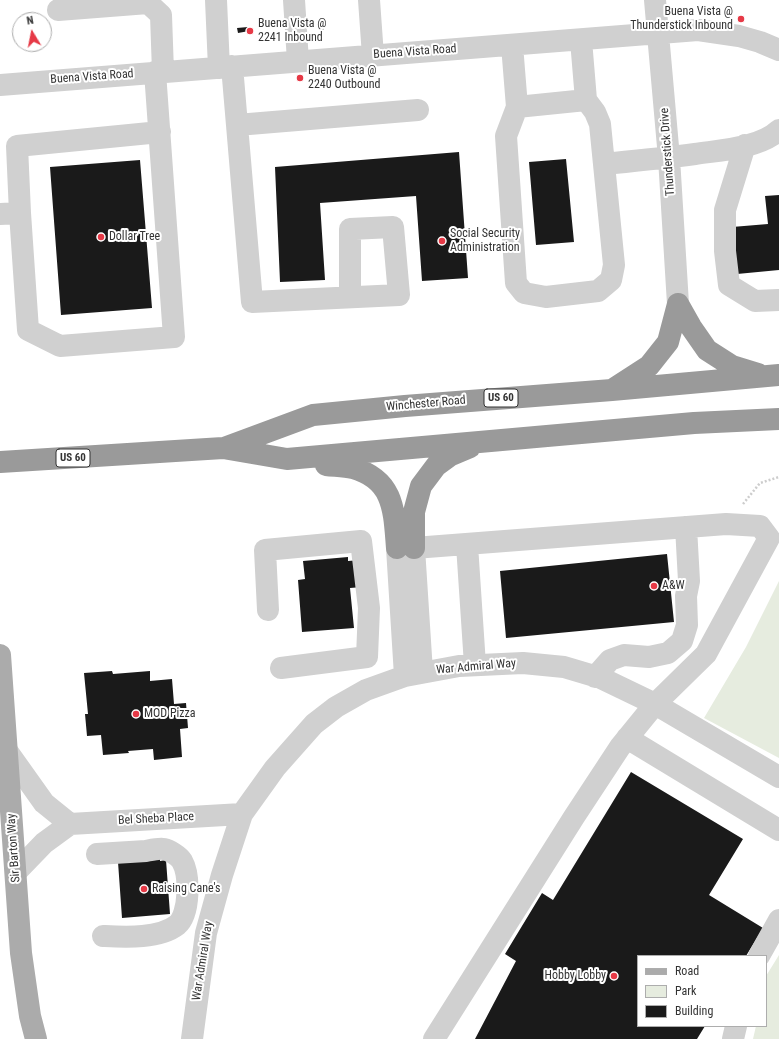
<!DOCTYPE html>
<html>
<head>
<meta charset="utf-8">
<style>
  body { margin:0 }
  #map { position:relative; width:779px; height:1039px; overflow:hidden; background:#fff; font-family:"Roboto Condensed",sans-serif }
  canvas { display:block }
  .legend { position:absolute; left:637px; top:955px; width:130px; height:72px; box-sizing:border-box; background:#fff; border:1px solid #adadad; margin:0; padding:5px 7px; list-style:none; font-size:12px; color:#333 }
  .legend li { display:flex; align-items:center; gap:8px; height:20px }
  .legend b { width:20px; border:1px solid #adadad }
  .north { position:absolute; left:12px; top:12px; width:40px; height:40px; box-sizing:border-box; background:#fff; border:1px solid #adadad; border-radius:50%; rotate:350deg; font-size:11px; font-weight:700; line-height:16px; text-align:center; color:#333 }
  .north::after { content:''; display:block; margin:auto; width:14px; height:18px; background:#e63946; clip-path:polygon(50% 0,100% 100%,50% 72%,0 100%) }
</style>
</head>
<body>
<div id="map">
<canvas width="779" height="1039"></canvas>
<ul class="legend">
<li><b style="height:5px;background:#ababab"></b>Road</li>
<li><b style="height:11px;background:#e6ecdf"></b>Park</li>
<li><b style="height:11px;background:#1a1a1a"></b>Building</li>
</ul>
<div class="north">N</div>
</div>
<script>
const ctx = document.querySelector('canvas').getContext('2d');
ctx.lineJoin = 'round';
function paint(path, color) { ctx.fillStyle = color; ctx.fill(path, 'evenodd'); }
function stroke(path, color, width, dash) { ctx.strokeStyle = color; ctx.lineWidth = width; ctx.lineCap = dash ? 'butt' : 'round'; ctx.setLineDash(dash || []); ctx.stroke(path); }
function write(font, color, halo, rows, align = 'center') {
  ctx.font = font + ' "Roboto Condensed",sans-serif'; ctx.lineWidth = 4; ctx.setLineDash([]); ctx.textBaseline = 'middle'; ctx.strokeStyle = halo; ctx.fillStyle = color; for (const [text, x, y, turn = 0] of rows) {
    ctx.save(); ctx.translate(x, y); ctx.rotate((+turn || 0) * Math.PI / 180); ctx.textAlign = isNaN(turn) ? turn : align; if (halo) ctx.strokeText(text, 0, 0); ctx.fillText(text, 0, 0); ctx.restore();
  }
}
paint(new Path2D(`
  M779,581V758L704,718L746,647Z
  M779,955V1039H753L756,1026H766V976Z`), '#e6ecdf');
paint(new Path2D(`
  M248,27L249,31L238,33L237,28Z
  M459,152L468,278L422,281L416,196L320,203L325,280L280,282L275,167Z
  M566,159L574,242L536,245L529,162Z
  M140,160L152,308L61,315L50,167Z
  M779,195V270L737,274L732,227L768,224L765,196Z
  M667,554L674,622L506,638L500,571Z
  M348,557V561L373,559L375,586L350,588L354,628L302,632L298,580L305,579L303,561Z
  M112,671L113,674L150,671V681L172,679L174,704L186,703L188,728L180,729L182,757L154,760L153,749L128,751L129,753L103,755L101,735L87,736L85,714H88L84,673Z
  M631,772L743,839L709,895L763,928L746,956H638V1026H705L697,1039H475L516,961L505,954L542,893L553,900Z
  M160,856V861L166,860L170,914L122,918L118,862Z`), '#1a1a1a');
stroke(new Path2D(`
  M743,504L760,483L779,477`), '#cdcdcd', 2.5, [2, 2]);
stroke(new Path2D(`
  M216,0L219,68
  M294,0L298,61
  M369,0L373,56
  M655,0L669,158L678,304
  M58,10L148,3L161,15L163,72
  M581,40L586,100L595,112L600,124L614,265L611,280L598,291L546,297L524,293L516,283L506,136L517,107L586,100
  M512,45L517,107
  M232,66L252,302L399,295L393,227L350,229V297
  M0,85L698,30L739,36L760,42L779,50
  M237,125L418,110
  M745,145L725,210V251L729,285L755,301L779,300
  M604,164C634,161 665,158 695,154C721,150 760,148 779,130
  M20,213L17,146L160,132
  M0,214L20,213L28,330L60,346L174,337L155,72
  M467,545L475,665
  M397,548L405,676
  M268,610L265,550L361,541L369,608L367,657L281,668
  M422,672L414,548L726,524L760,526L769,538L706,654L655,704L620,747L574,817L434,1039
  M595,677L610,660L624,655L649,657L668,653L682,641L687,625L686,596L689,581L686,527
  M627,738L779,830
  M7,751L44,803L70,824
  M97,854C113,853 130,852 146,851C151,850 159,848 164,849C169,850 179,856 182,861C190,875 190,914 177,925C159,939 125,937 103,936
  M16,872L44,843L70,824L242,814
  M759,956L779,920
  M192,1039L206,933L222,875L242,814L275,768L314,724L336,707L366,690L405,676L459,666L523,663L564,667L601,678L655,704L779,777
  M733,1039L736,1026`), '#d0d0d0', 22);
stroke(new Path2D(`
  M0,655L21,953L30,1016L36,1039`), '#ababab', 22);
stroke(new Path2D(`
  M678,304L691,327L707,350L732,366L758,374
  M615,388L649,366L668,342L678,304
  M224,448L313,415L405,406L612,390L779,375
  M0,462L223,448L287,459L694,423L779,419
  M326,465C335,466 345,466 353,468C395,480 394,512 397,548
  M414,548V512L421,486L436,466L451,455L470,447`), '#9a9a9a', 22);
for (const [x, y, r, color] of [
  [741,19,4,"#e63946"],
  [250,31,4,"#e63946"],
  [300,78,4,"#e63946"],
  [101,237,4,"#e63946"],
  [442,241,4,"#e63946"],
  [654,586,4,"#e63946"],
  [136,714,4,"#e63946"],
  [144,889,4,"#e63946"],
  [614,976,4,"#e63946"]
]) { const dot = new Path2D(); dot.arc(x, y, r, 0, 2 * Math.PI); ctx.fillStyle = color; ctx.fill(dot); stroke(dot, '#fff', 1.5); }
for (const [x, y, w] of [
  [501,398,34],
  [73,458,34]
]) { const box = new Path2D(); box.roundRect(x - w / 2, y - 9, w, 18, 3); ctx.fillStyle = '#fff'; ctx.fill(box); stroke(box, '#333', 1); }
write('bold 11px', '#333', null, [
  ["US 60",501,398],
  ["US 60",73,458]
]);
write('12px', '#333', '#fff', [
  ["Buena Vista @",733,12,"right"],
  ["Thunderstick Inbound",733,26,"right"],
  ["Buena Vista @",258,24],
  ["2241 Inbound",258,38],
  ["Buena Vista @",308,71],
  ["2240 Outbound",308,85],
  ["Social Security",450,234],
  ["Administration",450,248],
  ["Dollar Tree",109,237],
  ["A&W",662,586],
  ["MOD Pizza",144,714],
  ["Raising Cane's",152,889],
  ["Hobby Lobby",606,976,"right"]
], 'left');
write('12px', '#333', '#fff', [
  ["Buena Vista Road",415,52,-4],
  ["Buena Vista Road",92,77,-4],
  ["Thunderstick Drive",668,152,-94],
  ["Winchester Road",426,404,-5],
  ["War Admiral Way",476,667,-5],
  ["Bel Sheba Place",156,819,-3],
  ["Sir Barton Way",14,848,-94],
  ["War Admiral Way",203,961,-81]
]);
</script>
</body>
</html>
